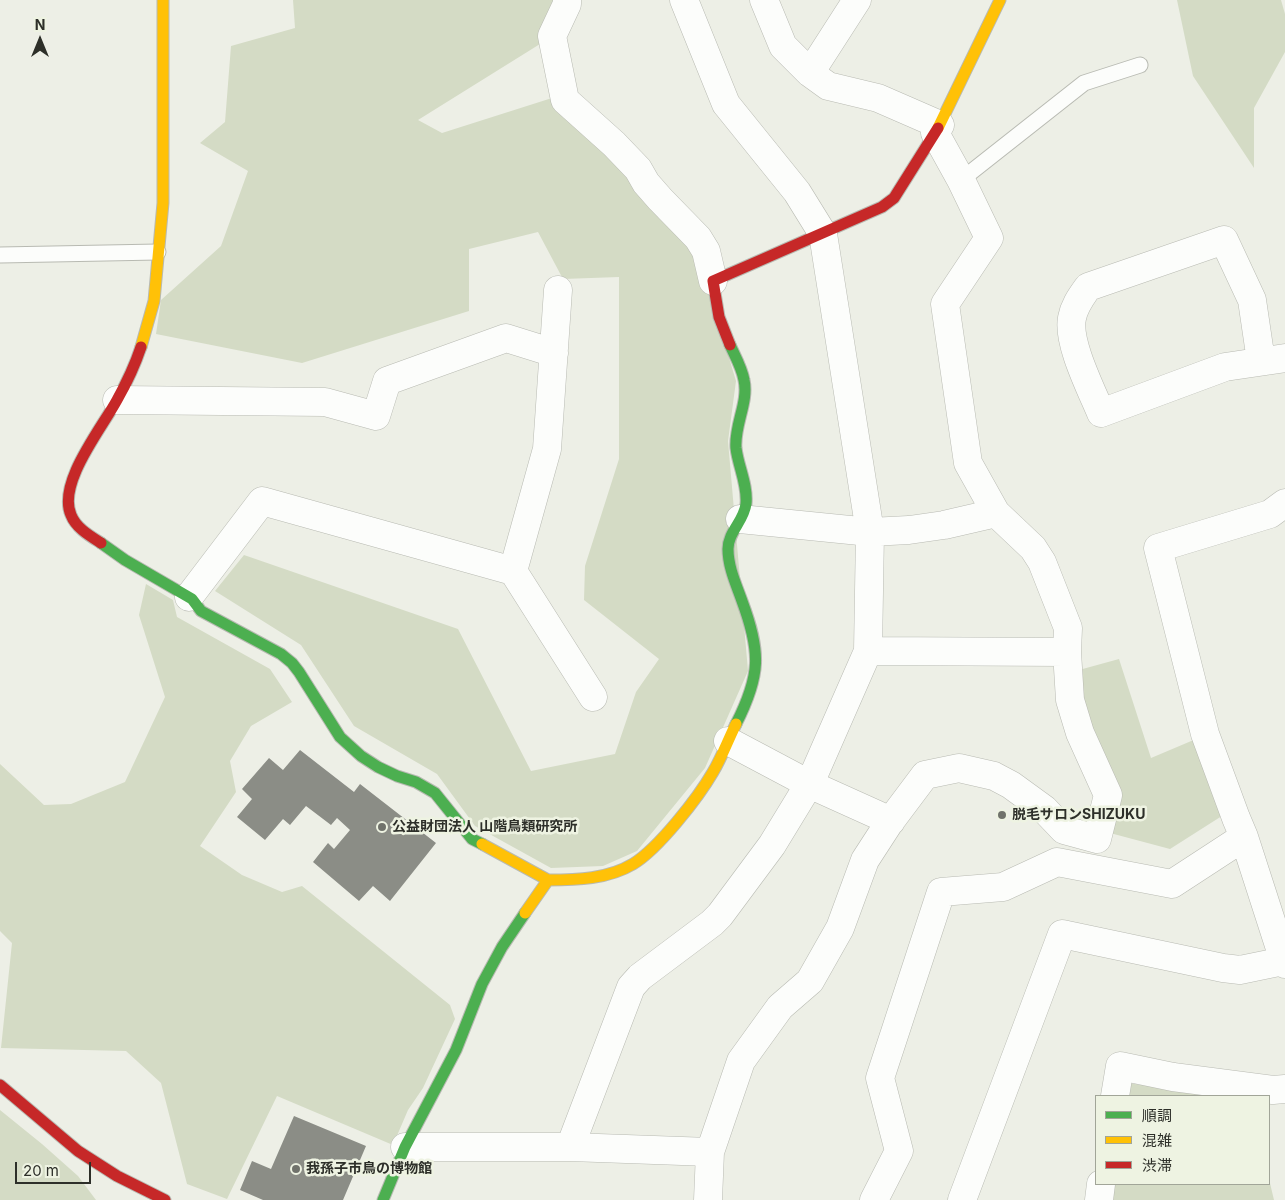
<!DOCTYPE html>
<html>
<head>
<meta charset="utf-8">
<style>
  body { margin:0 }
  #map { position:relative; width:1285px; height:1200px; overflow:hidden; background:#edefe6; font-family:Inter,"Noto Sans JP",sans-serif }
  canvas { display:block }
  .legend { position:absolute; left:1095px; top:1095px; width:175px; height:90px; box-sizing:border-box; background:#eef3e2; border:1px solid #a1a598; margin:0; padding:6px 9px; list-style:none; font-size:15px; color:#2d2f29 }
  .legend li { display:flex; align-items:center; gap:10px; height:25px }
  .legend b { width:25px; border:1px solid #a1a598 }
  .north { position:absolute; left:15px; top:15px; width:50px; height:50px; -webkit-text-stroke:4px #eef3e2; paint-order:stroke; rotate:0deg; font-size:14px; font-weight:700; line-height:20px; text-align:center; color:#2d2f29 }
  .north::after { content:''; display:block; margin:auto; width:18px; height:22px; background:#2d2f29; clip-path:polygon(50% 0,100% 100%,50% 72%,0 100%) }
  .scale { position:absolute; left:15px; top:1162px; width:76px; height:22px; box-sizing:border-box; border:2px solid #2d2f29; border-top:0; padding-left:6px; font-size:15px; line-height:18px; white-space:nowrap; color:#2d2f29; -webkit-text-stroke:4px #eef3e2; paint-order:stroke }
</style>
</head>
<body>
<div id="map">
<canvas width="1285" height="1200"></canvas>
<ul class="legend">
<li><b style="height:6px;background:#4caf50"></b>順調</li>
<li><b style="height:6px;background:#ffc107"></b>混雑</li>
<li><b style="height:6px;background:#c62828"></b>渋滞</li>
</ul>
<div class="north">N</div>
<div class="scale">20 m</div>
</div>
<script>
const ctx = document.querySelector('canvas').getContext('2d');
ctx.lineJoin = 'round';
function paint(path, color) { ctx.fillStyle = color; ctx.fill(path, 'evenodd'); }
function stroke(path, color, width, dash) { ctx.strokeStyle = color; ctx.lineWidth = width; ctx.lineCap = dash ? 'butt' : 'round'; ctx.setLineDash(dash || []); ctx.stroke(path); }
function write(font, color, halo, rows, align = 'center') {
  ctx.font = font + ' Inter,"Noto Sans JP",sans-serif'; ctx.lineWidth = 5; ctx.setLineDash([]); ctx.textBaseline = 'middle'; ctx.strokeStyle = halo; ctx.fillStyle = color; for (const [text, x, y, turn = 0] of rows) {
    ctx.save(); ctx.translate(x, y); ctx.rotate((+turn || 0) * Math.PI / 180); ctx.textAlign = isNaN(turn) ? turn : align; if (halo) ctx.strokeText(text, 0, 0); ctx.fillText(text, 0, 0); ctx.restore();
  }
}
paint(new Path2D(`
  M293,0H555L540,44L418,120L442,133L552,98L697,251L736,381L728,441L748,671L705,768L637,851L603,866L551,868L475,826L437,774L354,726L301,645L215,591L244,555L458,629L531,771L615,754L636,692L659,659L584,600L585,566L619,459V277L563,279L538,232L469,249V311L302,363L156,334L161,300L221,246L248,171L200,143L225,122L231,46L295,28Z
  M1177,0H1281L1285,14V52L1254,108V168L1193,76Z
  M146,584L173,600L177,617L270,669L292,702L251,726L230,761L236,792L200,846L242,875L282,892L302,886L450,1005L455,1019L423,1088L408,1110L393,1145L277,1096L227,1199L187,1184L161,1083L126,1051L1,1048L12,943L0,931V764L44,805L71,804L125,782L165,697L139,615Z
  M1119,659L1151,758L1196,739L1225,814L1170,849L1110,833L1121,800L1087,731L1079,670Z
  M1126,1083L1239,1096H1124Z
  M0,1110L42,1144L78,1176L96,1200H0Z
  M1269,1179L1274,1200H1108L1110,1184H1269Z`), '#d4dbc5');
paint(new Path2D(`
  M300,750L354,792L360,784L436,843L390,901L373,886L359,901L313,862L328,843L334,849L350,830L337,818L331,825L306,806L290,825L283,819L265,840L237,817L252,799L242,789L269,758L283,770Z
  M294,1116L366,1146L343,1200H263L240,1190L252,1161L271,1169Z`), '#8b8d86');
const lane = new Path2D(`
  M961,180L1084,83L1140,65
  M0,255L158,252`);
const street = new Path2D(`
  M567,0V4L552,36L565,100L614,144L638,169L646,183L660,199L698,238L706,251L713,281
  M764,0L783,46L810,73L828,86L878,98L940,125
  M810,73L857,0
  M935,133L961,180L989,238L945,304L968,463L996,513
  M1261,361L1252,300L1224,240L1088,287C1081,297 1074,306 1072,318C1067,342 1091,389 1101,413L1225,367L1285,358
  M117,400L325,402L376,416L387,381L506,338L554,353
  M740,519L870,532L909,530L944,525L996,513L1033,548L1042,562L1068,628L1067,652L868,651
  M513,571L593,697
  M189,597L262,501L513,571L547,449L558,290
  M728,741L809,784L891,821
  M1244,837L1236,818L1205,734L1158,548L1270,514L1285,503
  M1115,1096L1120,1066L1173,1077L1273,1090L1285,1089
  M405,1147H570L631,987L640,977L712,923L720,915L772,845L811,781L868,651L870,532L823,234L797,192L726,104L684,0
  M570,1147L710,1152
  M708,1200L710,1152L741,1061L780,1007L810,981L840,928L865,860L889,823L925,775L959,768L994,776L1011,785L1044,809L1064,830L1097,839L1108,795L1080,733L1070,700L1067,652
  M874,1200L899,1151L880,1078L941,892L1003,887L1057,862L1172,884L1244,837L1285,964
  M962,1200L1062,934L1223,968L1240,970L1284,961
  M1099,1200L1101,1184`);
const fast = new Path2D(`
  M730,345C735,356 742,368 744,380C749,402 734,425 736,448C738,466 748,485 746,504C744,521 728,532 728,549C728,567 736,584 742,601C761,652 761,675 736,724
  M101,543L125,560L192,599L201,611L281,654L292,663L299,672L340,737L361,756L378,767L397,776L416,782L435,793L472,839L482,844
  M383,1200L405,1147L456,1050L482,984L502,947L525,913`);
const slow = new Path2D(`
  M938,128L1000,0
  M141,347L154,301L163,203V0
  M482,844L548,880
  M525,913L548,880C577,880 608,879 633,864C658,849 698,798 713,772C722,757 728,740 736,724`);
const jam = new Path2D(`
  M730,345L719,317L713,281L882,207L894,198L938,128
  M101,543C90,536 76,528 71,515C57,483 102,428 117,400C126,384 135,365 141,347
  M0,1085L78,1151L117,1176L165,1200`);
stroke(lane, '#b8bab2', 17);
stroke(street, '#b8bab2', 29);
stroke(fast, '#b8bab2', 13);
stroke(slow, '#b8bab2', 13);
stroke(jam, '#b8bab2', 13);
stroke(lane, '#fcfdfb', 15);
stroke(street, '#fcfdfb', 28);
stroke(fast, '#4caf50', 11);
stroke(slow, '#ffc107', 11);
stroke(jam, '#c62828', 11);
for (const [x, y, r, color] of [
  [1002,815,5,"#70726b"],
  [382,827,5,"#70726b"],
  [296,1169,5,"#70726b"]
]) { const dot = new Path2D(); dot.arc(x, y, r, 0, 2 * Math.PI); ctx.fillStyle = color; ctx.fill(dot); stroke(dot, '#eef3e2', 2); }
write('bold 14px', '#2d2f29', '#eef3e2', [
  ["脱毛サロンSHIZUKU",1012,815],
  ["公益財団法人 山階鳥類研究所",392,827],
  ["我孫子市鳥の博物館",306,1169]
], 'left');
</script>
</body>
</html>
